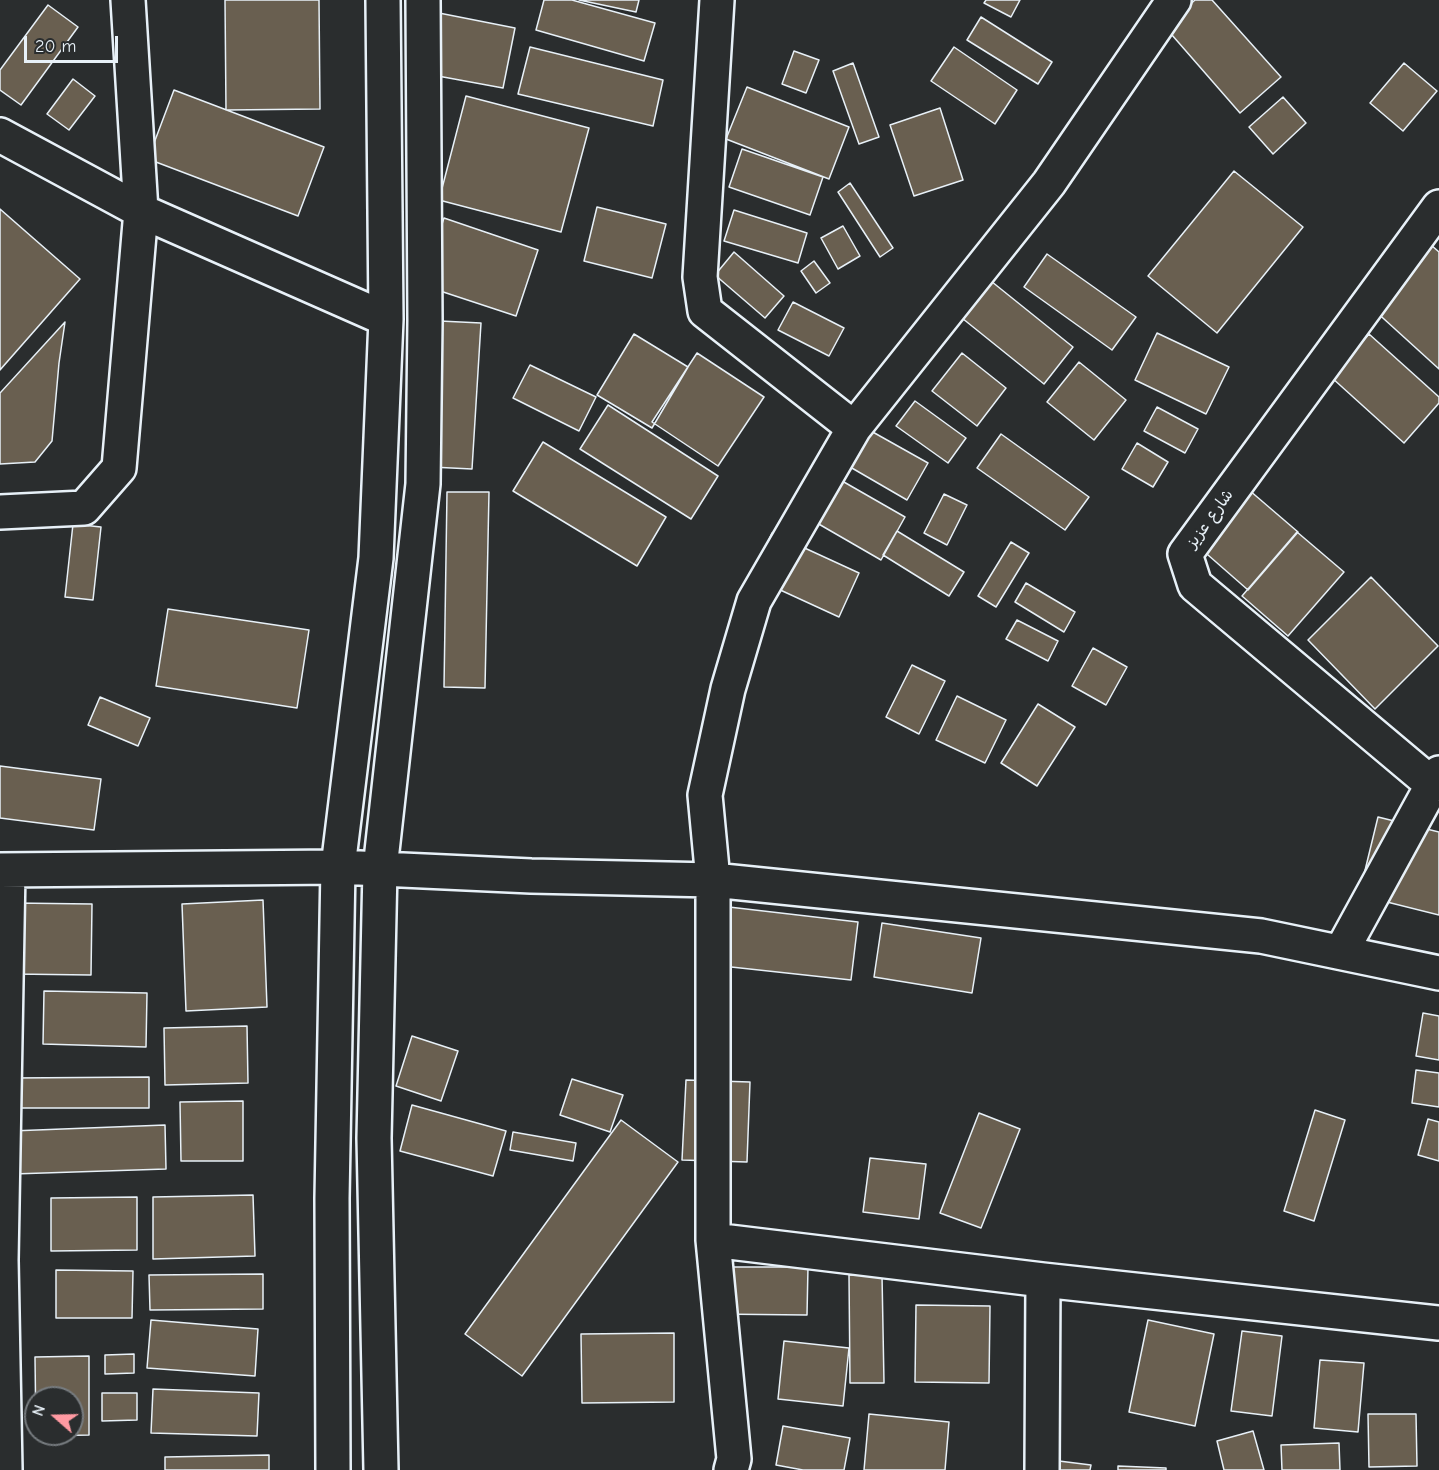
<!DOCTYPE html>
<html>
<head>
<meta charset="utf-8">
<style>
  body { margin:0 }
  #map { position:relative; width:1439px; height:1470px; overflow:hidden; background:#2a2d2e; font-family:"Comic Neue",sans-serif }
  canvas { display:block }
  .north { position:absolute; left:24px; top:1386px; width:60px; height:60px; box-sizing:border-box; background:#2a2d2e; border:2px solid #767b7f; border-radius:50%; rotate:290deg; font-size:16px; font-weight:700; line-height:24px; text-align:center; color:#e8f1f8 }
  .north::after { content:''; display:block; margin:auto; width:21px; height:27px; background:#ff9aa2; clip-path:polygon(50% 0,100% 100%,50% 72%,0 100%) }
  .scale { position:absolute; left:24px; top:36px; width:94px; height:27px; box-sizing:border-box; border:3px solid #e8f1f8; border-top:0; padding-left:8px; font-size:18px; line-height:21px; white-space:nowrap; color:#e8f1f8; -webkit-text-stroke:4px #2a2d2e; paint-order:stroke }
</style>
</head>
<body>
<div id="map">
<canvas width="1439" height="1470"></canvas>
<div class="north">N</div>
<div class="scale">20 m</div>
</div>
<script>
const ctx = document.querySelector('canvas').getContext('2d');
ctx.lineJoin = 'round';
function paint(path, color) { ctx.fillStyle = color; ctx.fill(path, 'evenodd'); }
function stroke(path, color, width, dash) { ctx.strokeStyle = color; ctx.lineWidth = width; ctx.lineCap = dash ? 'butt' : 'round'; ctx.setLineDash(dash || []); ctx.stroke(path); }
function write(font, color, halo, rows, align = 'center') {
  ctx.font = font + ' "Comic Neue","Playpen Sans Arabic",sans-serif'; ctx.lineWidth = 4.5; ctx.setLineDash([]); ctx.textBaseline = 'middle'; ctx.strokeStyle = halo; ctx.fillStyle = color; for (const [text, x, y, turn = 0] of rows) {
    ctx.save(); ctx.translate(x, y); ctx.rotate((+turn || 0) * Math.PI / 180); ctx.textAlign = isNaN(turn) ? turn : align; if (halo) ctx.strokeText(text, 0, 0); ctx.fillText(text, 0, 0); ctx.restore();
  }
}
const building = new Path2D(`
  M225,0H319L320,109L226,110Z
  M544,0H572L655,23L644,61L536,30Z
  M579,0H639L636,12Z
  M986,0H1020L1011,17L984,3Z
  M1195,0H1212L1281,77L1240,113L1165,27Z
  M48,5L78,27L21,105L0,90V70Z
  M439,13L515,28L503,88L427,74Z
  M981,17L1052,62L1038,84L967,40Z
  M530,47L663,80L653,126L518,94Z
  M954,47L1017,90L995,124L931,81Z
  M794,51L819,60L806,93L782,84Z
  M853,63L879,137L859,144L833,71Z
  M1404,63L1437,91L1403,131L1370,103Z
  M73,79L95,96L69,130L47,114Z
  M747,87L849,127L829,179L726,139Z
  M174,90L324,147L298,216L148,159Z
  M466,96L589,128L561,232L439,200Z
  M1283,97L1306,123L1273,154L1249,127Z
  M940,108L963,180L914,196L890,125Z
  M742,149L823,177L810,215L729,187Z
  M1234,171L1303,227L1217,333L1148,276Z
  M850,183L893,248L880,257L838,192Z
  M597,207L666,224L652,278L584,261Z
  M0,209L80,279L0,370Z
  M734,210L807,233L798,263L724,241Z
  M444,218L538,250L516,316L422,285Z
  M843,226L860,256L838,269L821,238Z
  M1431,245L1439,252V369L1373,309Z
  M734,252L784,296L765,318L715,275Z
  M1047,254L1136,317L1112,350L1024,287Z
  M814,261L830,283L816,293L801,271Z
  M976,269L1073,347L1044,384L947,306Z
  M793,302L844,328L829,356L778,330Z
  M440,321L481,323L472,469L431,467Z
  M65,322L59,363L52,441L35,462L0,464V393Z
  M1157,333L1229,367L1206,414L1135,380Z
  M634,334L688,367L652,428L597,395Z
  M1369,334L1439,397V403L1404,443L1331,377Z
  M697,353L764,397L718,466L652,422Z
  M962,353L1006,388L977,426L932,391Z
  M1079,362L1126,400L1094,440L1047,402Z
  M530,365L596,397L579,431L513,398Z
  M915,401L966,438L948,463L896,426Z
  M608,405L718,476L691,519L580,449Z
  M1157,407L1198,429L1185,453L1144,431Z
  M846,417L928,463L907,500L826,453Z
  M1001,434L1089,497L1065,530L977,468Z
  M543,442L666,517L637,566L513,491Z
  M1137,443L1168,462L1153,487L1122,469Z
  M816,466L905,517L881,560L791,508Z
  M1242,484L1298,532L1248,590L1192,541Z
  M447,492H489L485,688L444,687Z
  M944,494L967,505L947,545L924,533Z
  M73,524L101,527L93,600L65,597Z
  M897,531L964,572L949,596L883,555Z
  M1297,532L1344,572L1288,636L1242,596Z
  M772,533L859,573L839,617L752,577Z
  M1011,542L1029,553L996,607L978,596Z
  M1371,577L1438,646L1375,709L1308,640Z
  M1026,583L1075,612L1064,632L1015,602Z
  M168,609L309,630L297,708L156,686Z
  M1017,620L1058,641L1048,661L1006,639Z
  M1093,648L1127,667L1106,705L1072,686Z
  M912,665L945,681L919,734L886,717Z
  M957,696L1006,720L985,763L936,740Z
  M100,697L150,718L138,746L88,725Z
  M1038,704L1075,727L1037,786L1001,763Z
  M0,766L101,779L94,830L0,818Z
  M1378,817L1439,832V915L1359,895Z
  M263,900L267,1007L186,1011L182,904Z
  M14,903L92,904L91,975L13,974Z
  M729,907L858,922L851,980L722,966Z
  M882,923L981,938L972,993L874,977Z
  M44,991L147,993L146,1047L43,1044Z
  M1423,1013L1439,1016V1060L1416,1056Z
  M247,1026L248,1083L165,1085L164,1028Z
  M412,1036L458,1051L441,1101L396,1086Z
  M1416,1070L1439,1073V1107L1412,1103Z
  M149,1077V1108H12V1078Z
  M572,1079L623,1095L610,1132L560,1115Z
  M686,1080L750,1082L747,1162L682,1160Z
  M243,1101V1161H181L180,1102Z
  M412,1105L506,1131L493,1176L400,1151Z
  M1315,1110L1345,1120L1314,1221L1284,1211Z
  M979,1113L1020,1129L981,1228L940,1213Z
  M1428,1119L1439,1122V1161L1418,1155Z
  M621,1120L678,1162L522,1376L465,1334Z
  M165,1125L166,1169L13,1174L11,1131Z
  M513,1132L576,1143L573,1161L510,1150Z
  M870,1158L926,1164L919,1219L863,1212Z
  M253,1195L255,1256L153,1259V1197Z
  M137,1197V1250L51,1251V1198Z
  M714,1267H808L807,1315L713,1314Z
  M56,1270L133,1271L132,1318H56Z
  M263,1274V1309L150,1310L149,1275Z
  M849,1275H882L884,1383H850Z
  M916,1305L990,1306L989,1383L915,1382Z
  M151,1320L258,1329L255,1376L147,1368Z
  M1148,1320L1214,1334L1195,1426L1129,1412Z
  M1242,1331L1282,1336L1272,1416L1231,1411Z
  M674,1333V1402L582,1403L581,1334Z
  M784,1341L849,1348L843,1406L778,1399Z
  M134,1354V1373L105,1374V1355Z
  M89,1356V1435L36,1436L35,1357ZM36,1398H72V1434H36Z
  M1320,1360L1364,1363L1358,1432L1314,1428Z
  M153,1389L259,1393L257,1436L151,1433Z
  M102,1393H137V1420L102,1421Z
  M869,1414L949,1422L945,1470H864Z
  M1368,1414H1416L1417,1466L1369,1467Z
  M783,1426L850,1438L844,1470H803L776,1465Z
  M1253,1431L1264,1470H1224L1217,1441Z
  M1339,1443L1340,1470H1282L1281,1445Z
  M269,1455V1470H165V1457Z
  M1051,1460L1091,1465L1090,1470H1050Z
  M1118,1466L1166,1468V1470H1118Z`);
paint(building, '#695f50');
stroke(building, '#e8f1f8', 1.5);
const minor = new Path2D(`
  M717,0L700,277L705,311L854,428
  M0,135L141,211L386,319
  M0,512L84,508L119,468L141,211L128,0
  M1433,785L1195,585L1185,554L1439,207
  M0,870L338,867L531,876L713,880L1261,936L1439,973
  M1341,952L1439,773
  M713,1240L1043,1280L1439,1323
  M5,1470L1,1260L8,870
  M333,1470L332,1198L338,867L376,558L386,319L383,0
  M381,1470L374,1138L380,869L423,484L425,321L423,0
  M731,1470L734,1459L713,1240V880L705,795L728,689L754,601L854,428L1049,183L1174,0
  M1042,1470L1043,1280`);
stroke(minor, '#e8f1f8', 38);
stroke(minor, '#2a2d2e', 33);
write('16px', '#e8f1f8', '#2a2d2e', [
  ["شارع عزيز",1210,519,-54]
]);
</script>
</body>
</html>
